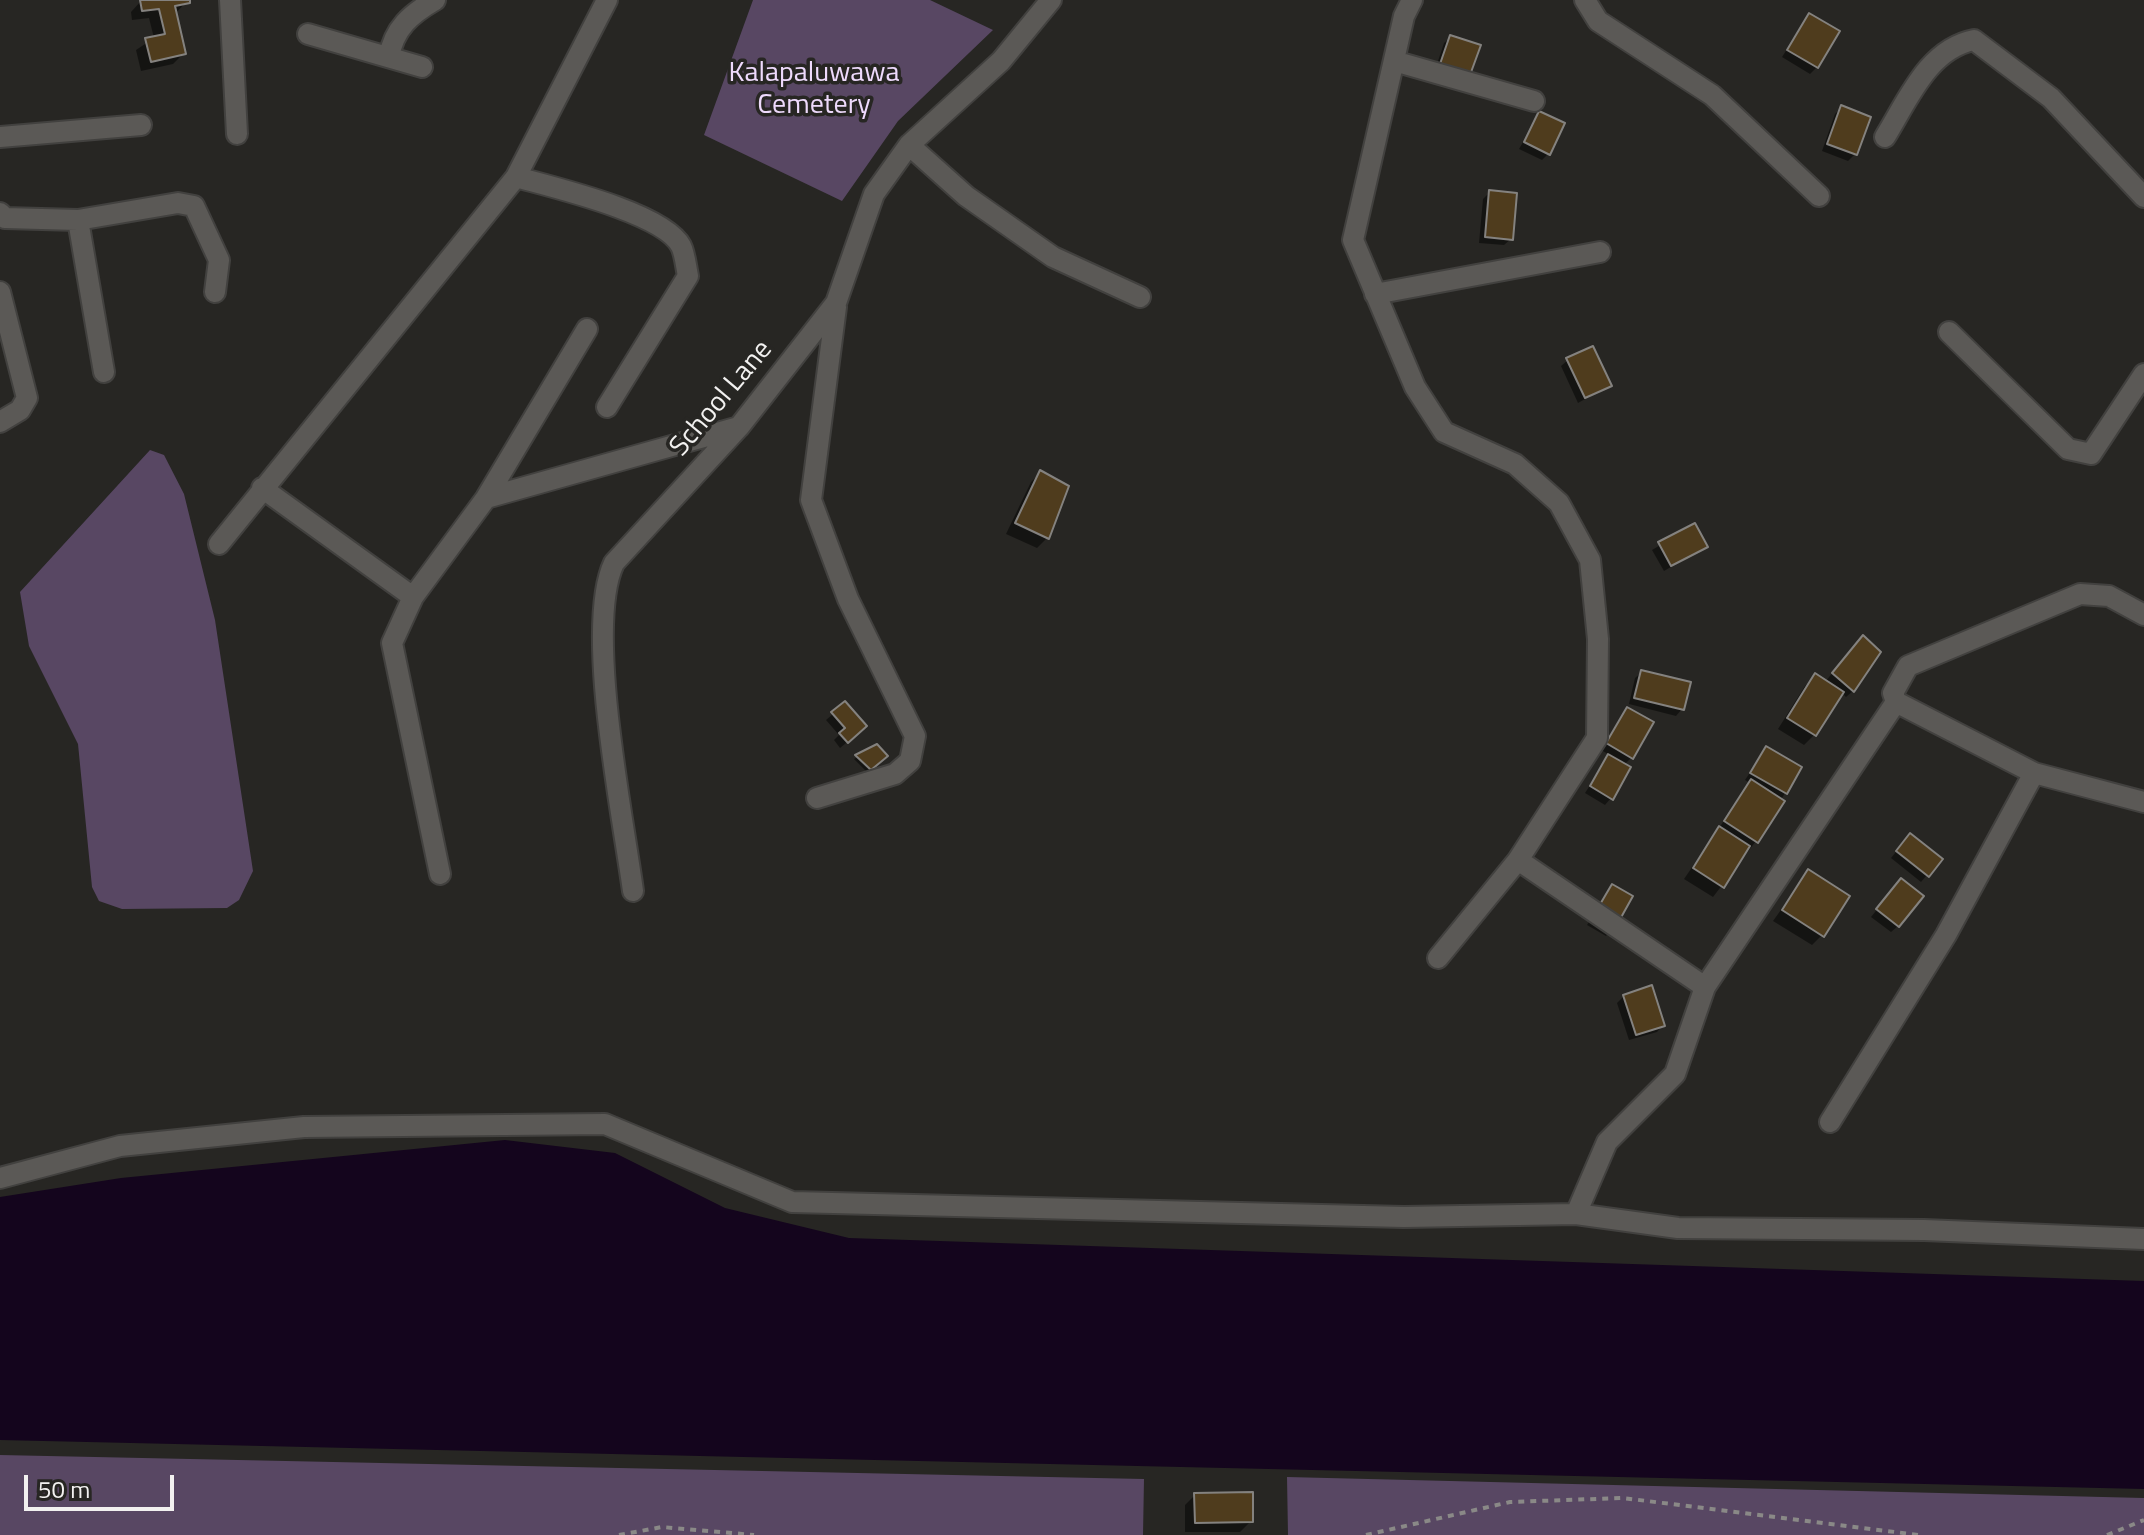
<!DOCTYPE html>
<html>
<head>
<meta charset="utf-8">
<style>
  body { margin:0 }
  #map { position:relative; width:2144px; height:1535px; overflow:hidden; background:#272623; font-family:"Titillium Web",sans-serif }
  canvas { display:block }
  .scale { position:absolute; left:24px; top:1475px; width:150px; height:36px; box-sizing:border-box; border:4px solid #f2f1f0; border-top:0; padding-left:10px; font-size:24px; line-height:28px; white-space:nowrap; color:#f2f1f0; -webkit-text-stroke:6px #272623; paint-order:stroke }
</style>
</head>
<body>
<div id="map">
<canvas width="2144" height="1535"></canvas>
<div class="scale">50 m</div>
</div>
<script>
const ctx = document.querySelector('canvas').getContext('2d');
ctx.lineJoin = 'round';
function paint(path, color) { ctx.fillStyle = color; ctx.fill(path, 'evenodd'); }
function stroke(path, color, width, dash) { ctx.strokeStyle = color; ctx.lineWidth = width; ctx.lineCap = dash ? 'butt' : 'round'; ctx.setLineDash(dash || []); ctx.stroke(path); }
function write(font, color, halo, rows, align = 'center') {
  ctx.font = font + ' "Titillium Web",sans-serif'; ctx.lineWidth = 7; ctx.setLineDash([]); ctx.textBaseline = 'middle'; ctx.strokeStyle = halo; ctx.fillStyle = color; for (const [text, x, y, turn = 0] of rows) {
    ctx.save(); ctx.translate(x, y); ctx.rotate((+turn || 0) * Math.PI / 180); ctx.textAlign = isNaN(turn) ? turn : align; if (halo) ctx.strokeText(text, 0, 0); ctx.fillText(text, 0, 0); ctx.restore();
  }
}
paint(new Path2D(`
  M753,0H930L993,30L898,121L842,201L704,135Z
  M150,450L164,455L184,494L215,620L253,871L239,900L227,908L122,909L99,901L92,887L78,744L29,646L20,592Z
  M0,1455L1144,1479L1143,1535H0Z
  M1287,1477L2144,1498V1535H1288Z`), '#584763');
paint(new Path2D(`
  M505,1140L615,1153L725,1208L849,1238L2144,1281V1489L0,1440V1197L121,1178Z`), '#14051d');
paint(new Path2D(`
  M188,0L175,14L184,53L173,64L141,71L136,50L154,38L149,18L132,20L131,12L141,1Z
  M1809,15L1817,67L1810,74L1782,57Z
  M1451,37L1462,80L1435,70L1444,43Z
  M1841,108L1855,154L1848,161L1822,151L1835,114Z
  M1540,113L1548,154L1542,160L1519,149Z
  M1490,192L1511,239L1504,245L1479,243L1483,199Z
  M1568,360L1610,385L1578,403L1561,366Z
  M1041,472L1047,538L1037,548L1006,534L1031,482Z
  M1694,525L1705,547L1664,571L1652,550Z
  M1856,644L1853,691L1846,697L1841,692L1814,735L1804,745L1778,729L1805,686L1815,676L1825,682Z
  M1642,672L1682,709L1676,716L1629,704L1635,678Z
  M1627,709L1632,757L1624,765L1611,798L1605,805L1585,793L1610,755L1601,750Z
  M833,714L858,733L840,748L834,740L839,735L826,720Z
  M876,746L885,756L867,772L854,759Z
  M1766,749L1785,793L1756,841L1713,897L1684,879L1750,783L1745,780Z
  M1904,842L1927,875L1921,882L1891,858Z
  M1808,872L1822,935L1812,945L1773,921Z
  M1612,886V929L1606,936L1587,925Z
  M1895,887L1898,926L1891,932L1871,917Z
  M1624,996L1663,1025L1657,1032L1629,1040L1617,1003Z
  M1195,1495L1251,1521L1240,1532H1185V1505Z`), '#0007');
const building = new Path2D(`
  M140,0H190V3L175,6L186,54L151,62L145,38L165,34L159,9L142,11Z
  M1809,13L1840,31L1818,68L1787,50Z
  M1450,35L1481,45L1470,75L1440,64Z
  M1841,105L1871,117L1857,155L1827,144Z
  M1539,111L1565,123L1550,155L1524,142Z
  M1489,190L1517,193L1513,240L1485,237Z
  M1593,346L1612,386L1585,398L1566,358Z
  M1040,470L1069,486L1049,539L1015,523Z
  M1695,523L1708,547L1671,566L1658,542Z
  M1863,635L1881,652L1854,692L1832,673Z
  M1641,670L1691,682L1684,710L1634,698Z
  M1815,673L1844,692L1816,736L1787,718Z
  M845,701L867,726L848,743L839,733L845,728L831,712Z
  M1627,707L1654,722L1633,759L1606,743Z
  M877,744L888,756L871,770L855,755Z
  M1766,746L1802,767L1787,794L1750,773Z
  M1608,754L1631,767L1613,800L1590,786Z
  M1751,779L1785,801L1758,843L1724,821Z
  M1719,826L1750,846L1724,888L1693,868Z
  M1910,833L1943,859L1929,877L1896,851Z
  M1808,869L1850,896L1824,937L1782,910Z
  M1901,878L1924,896L1899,927L1876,909Z
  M1612,884L1633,896L1614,930L1592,918Z
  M1652,985L1665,1026L1636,1035L1623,995Z
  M1253,1492V1522L1195,1523L1194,1493Z`);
paint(building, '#4f3c1d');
stroke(building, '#84827f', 2);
const street = new Path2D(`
  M230,0L237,134
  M1412,0L1404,16L1353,240L1415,387L1444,432L1515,464L1559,503L1590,560L1598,639L1597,738L1518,860L1705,987L1675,1074L1607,1142L1576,1214
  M1585,0L1598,21L1712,95L1819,196
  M308,34L422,67
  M389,57C394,28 411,14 435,0
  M1394,61L1534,101
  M0,137L141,125
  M1885,137C1908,100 1928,49 1974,40L2051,98L2144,197
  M909,145L966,196L1053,257L1140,297
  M516,177C552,187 664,213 681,246C685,254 686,267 688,276L607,407
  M0,213L5,218L78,220L178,203L194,206L219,260L215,292
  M78,220L104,372
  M0,292L27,398L20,410L0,422
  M1375,294L1600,252
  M1949,332L2068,449L2091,454L2144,374
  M262,488L413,597
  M486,498L739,427
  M219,544L516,177L607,0
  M2144,615L2109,596L2080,594L1908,666L1893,693L1896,702L2034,773L2144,802
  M817,798L895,774L910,761L915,736L848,599L811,500L836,307
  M440,874L392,643L413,597L486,498L587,329
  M633,891C623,816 584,626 614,563L739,427L836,303L874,194L909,145L1001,61L1051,0
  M1438,958L1518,860
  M1705,987L1896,702
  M1830,1122L1946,935L2034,773
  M0,1178L120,1146L304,1127L605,1124L792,1202L1404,1217L1576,1214L1678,1228L1924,1230L2144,1239`);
stroke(street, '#42413f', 24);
stroke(new Path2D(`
  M619,1535L662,1527L754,1535
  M1366,1535L1510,1502L1623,1498L1919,1535
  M2107,1535L2144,1520`), '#8a8987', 4, [6, 6]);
stroke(street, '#5b5956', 20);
write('28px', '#eedafc', '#272623', [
  ["Kalapaluwawa",814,74],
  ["Cemetery",814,106]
]);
write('28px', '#f2f1f0', '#272623', [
  ["School Lane",722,399,-50]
]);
</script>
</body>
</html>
